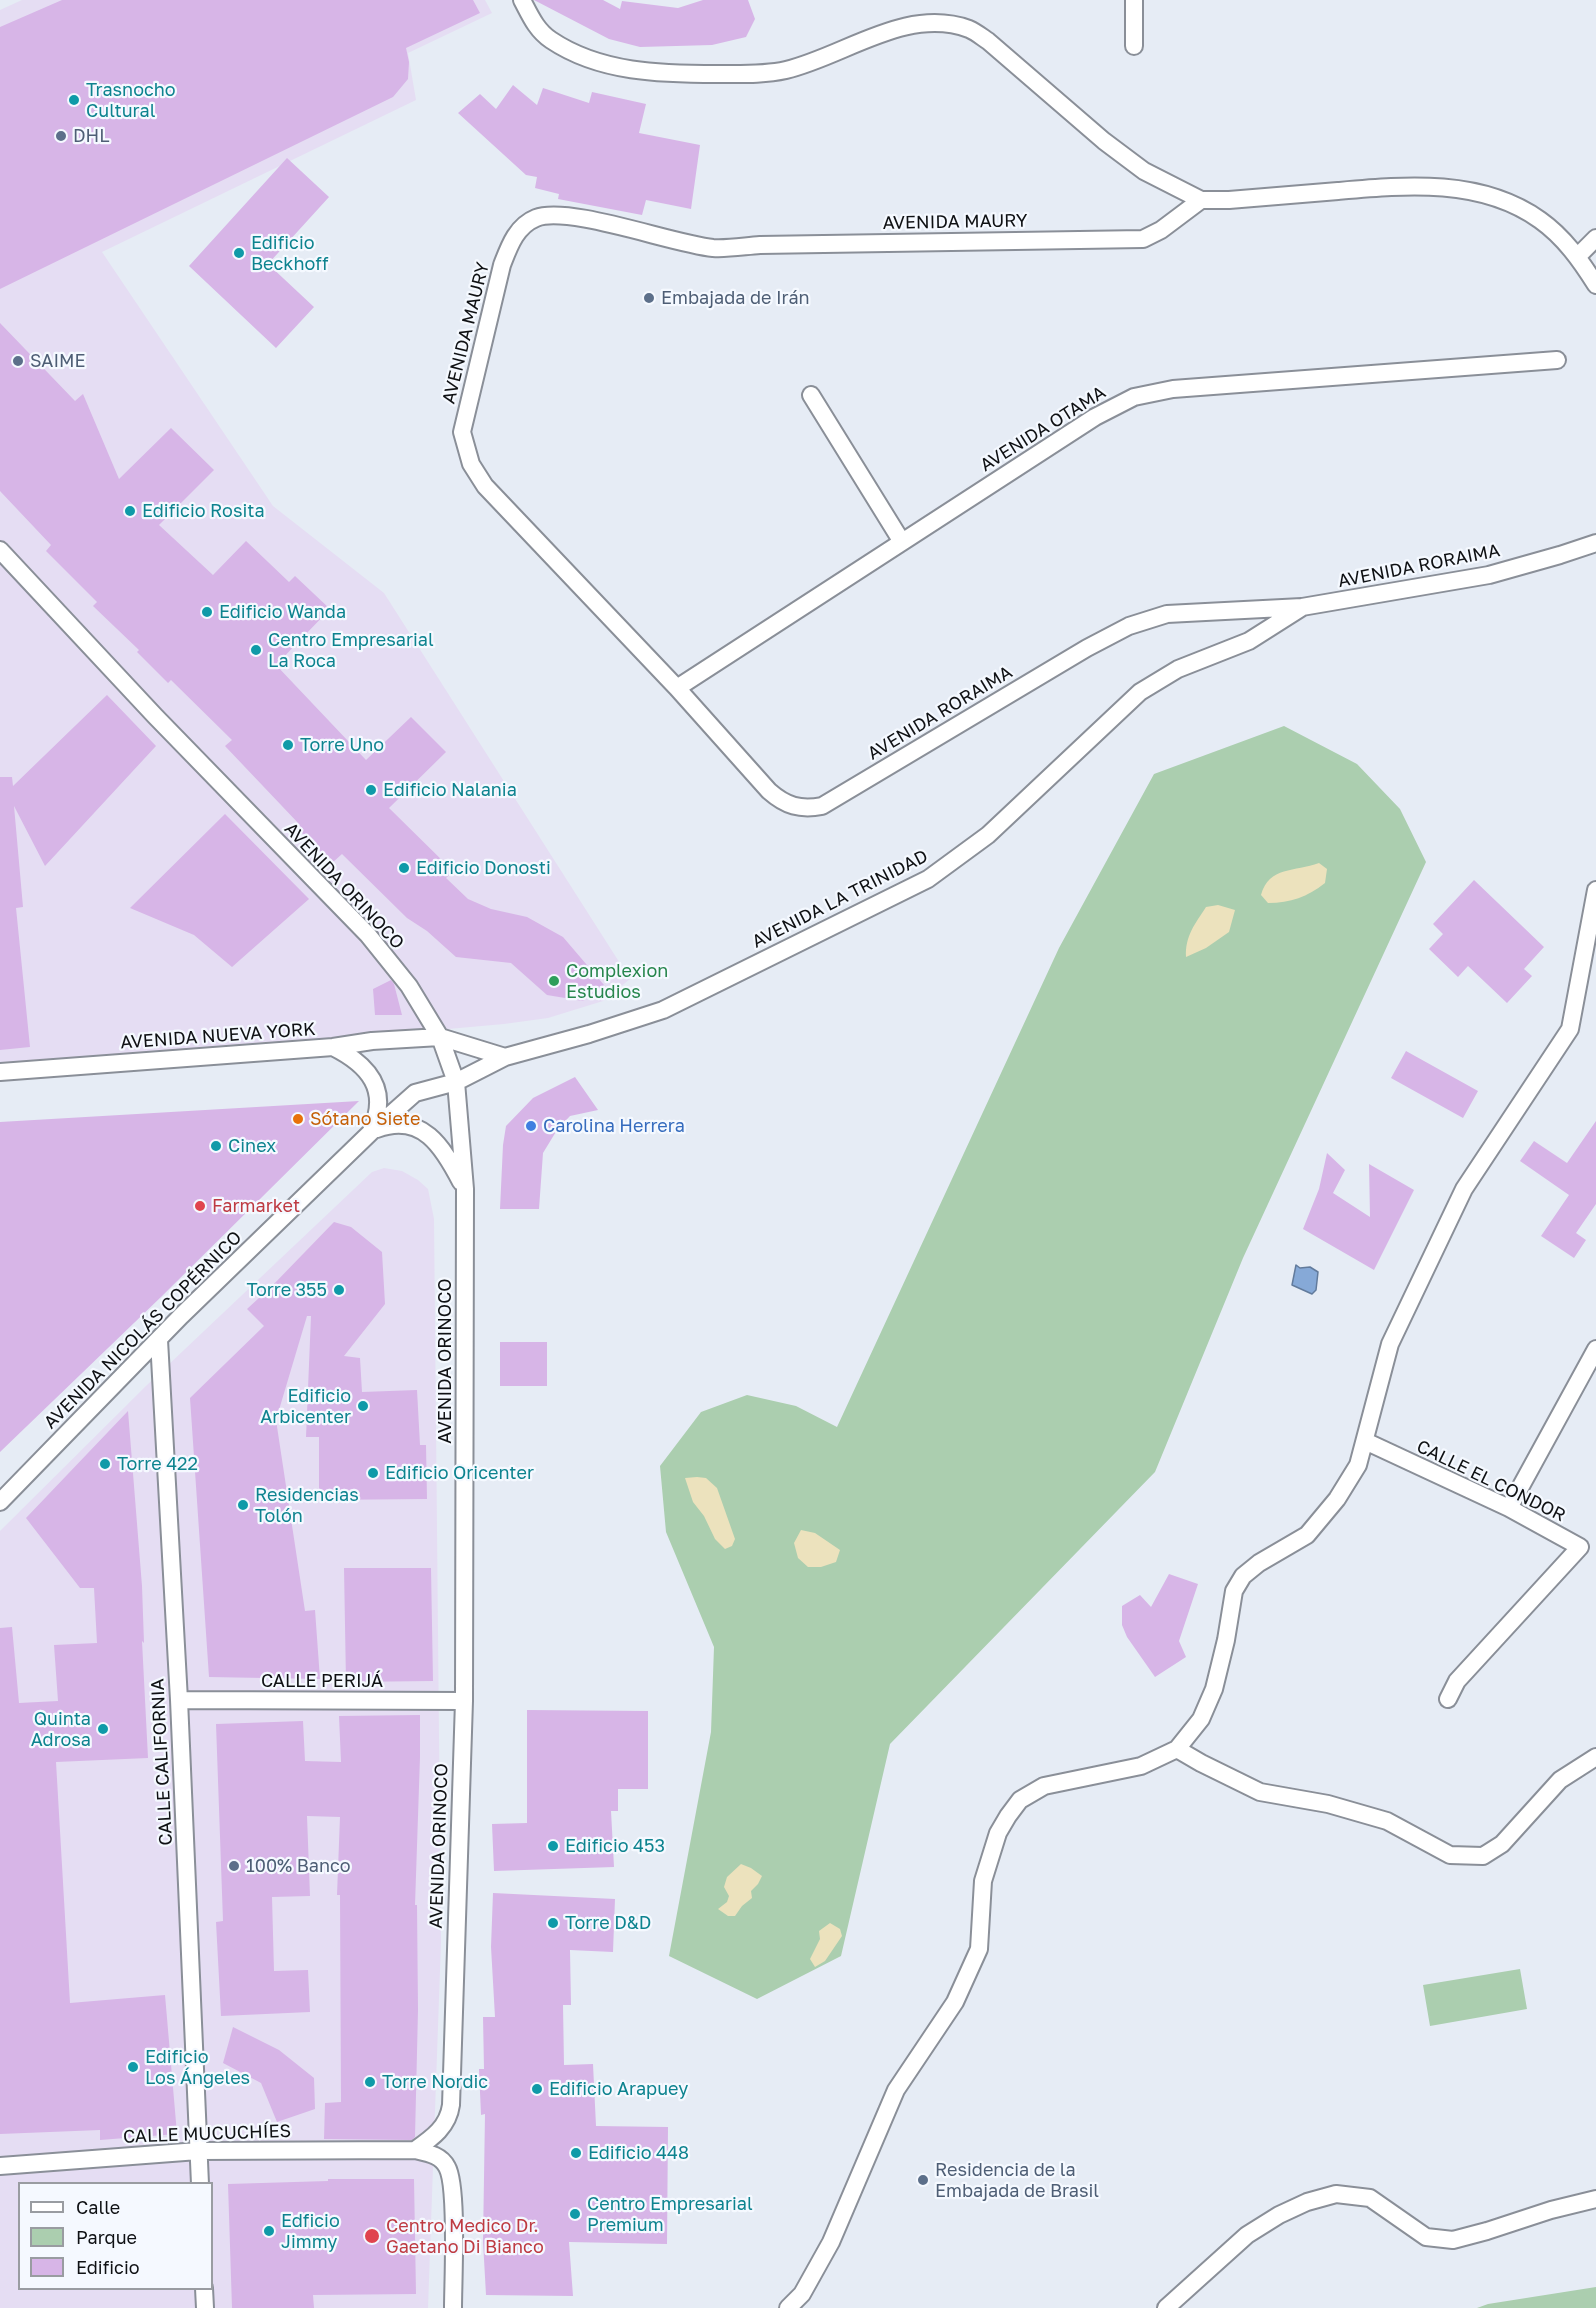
<!DOCTYPE html>
<html>
<head>
<meta charset="utf-8">
<style>
  body { margin:0 }
  #map { position:relative; width:1596px; height:2308px; overflow:hidden; background:#e6ecf5; font-family:"Golos Text",sans-serif }
  canvas { display:block }
  .legend { position:absolute; left:18px; top:2182px; width:195px; height:108px; box-sizing:border-box; background:#f5f9ff; border:2px solid #999ca1; margin:0; padding:8px 10px; list-style:none; font-size:18px; color:#0f1114 }
  .legend li { display:flex; align-items:center; gap:12px; height:30px }
  .legend b { width:30px; border:2px solid #999ca1 }
</style>
</head>
<body>
<div id="map">
<canvas width="1596" height="2308"></canvas>
<ul class="legend">
<li><b style="height:8px;background:#fff"></b>Calle</li>
<li><b style="height:16px;background:#abceaf"></b>Parque</li>
<li><b style="height:16px;background:#d7b5e7"></b>Edificio</li>
</ul>
</div>
<script>
const ctx = document.querySelector('canvas').getContext('2d');
ctx.lineJoin = 'round';
function paint(path, color) { ctx.fillStyle = color; ctx.fill(path, 'evenodd'); }
function stroke(path, color, width, dash) { ctx.strokeStyle = color; ctx.lineWidth = width; ctx.lineCap = dash ? 'butt' : 'round'; ctx.setLineDash(dash || []); ctx.stroke(path); }
function write(font, color, halo, rows, align = 'center') {
  ctx.font = font + ' "Golos Text",sans-serif'; ctx.lineWidth = 4.5; ctx.setLineDash([]); ctx.textBaseline = 'middle'; ctx.strokeStyle = halo; ctx.fillStyle = color; for (const [text, x, y, turn = 0] of rows) {
    ctx.save(); ctx.translate(x, y); ctx.rotate((+turn || 0) * Math.PI / 180); ctx.textAlign = isNaN(turn) ? turn : align; if (halo) ctx.strokeText(text, 0, 0); ctx.fillText(text, 0, 0); ctx.restore();
  }
}
paint(new Path2D(`
  M22,0H485L492,13L408,53L416,100L102,252L273,506L384,593L630,979L603,1001L548,1018L504,1024L0,1069V10Z
  M384,1168L402,1171L418,1180L428,1189L434,1219L441,1942L428,2308H0V1531L147,1385L372,1172ZM20,2184H212V2288H20Z`), '#e5ddf3');
paint(new Path2D(`
  M1284,726L1357,764L1400,809L1426,862L1243,1258L1155,1472L890,1744L841,1956L757,1999L669,1956L711,1732L714,1647L666,1532L660,1466L701,1412L747,1395L796,1406L837,1427L1059,948L1154,774Z
  M1520,1969L1527,2009L1430,2026L1423,1985Z
  M1596,2287V2308H1477L1488,2304Z`), '#abceaf');
paint(new Path2D(`
  M1319,863L1327,869L1325,883C1307,897 1291,903 1268,903L1261,895C1269,866 1295,872 1319,863Z
  M1218,905L1235,910L1229,932L1206,948L1186,957C1185,936 1195,924 1206,907Z
  M697,1477L706,1478L717,1488L735,1539L732,1546L725,1549L715,1539L704,1516L693,1502L685,1478Z
  M801,1530L815,1533L840,1550L836,1562L821,1567H808L798,1558L794,1543Z
  M741,1864L751,1868L762,1876L758,1884L751,1891L752,1898L742,1906L735,1916H728L718,1909L727,1902L729,1896L724,1887L727,1877Z
  M830,1923L840,1929L842,1936L825,1961L815,1967L810,1959L820,1939L819,1931Z`), '#ece2bd');
const water = new Path2D(`
  M1296,1265L1300,1268L1310,1267L1318,1272L1316,1290L1312,1294L1292,1285Z`);
paint(water, '#86a9d7');
stroke(water, '#627b9c', 1.5);
paint(new Path2D(`
  M62,0H473L480,13L406,48L409,62L408,79L393,97L0,289V27Z
  M534,0H603L620,9L622,1L678,8L703,0H748L755,19L746,37L712,45L640,47L609,39Z
  M513,85L537,105L543,88L589,103L592,92L646,104L639,133L700,145L691,209L646,200L642,215L558,199L559,194L535,188L537,177L526,175L458,113L480,94L496,109Z
  M287,158L329,197L268,264L314,307L276,348L189,266Z
  M0,323L75,401L83,394L119,479L171,428L214,470L159,525L213,575L246,541L289,582L295,576L330,609L276,665L366,760L411,717L446,752L389,808L453,871L446,878L468,899L491,909L527,917L563,937L604,985L583,1001L547,995L511,963L456,957L427,931L407,918L342,854L332,863L297,828L300,825L225,746L232,740L171,680L168,683L137,652L139,650L93,606L97,602L46,551L51,545L0,491Z
  M107,695L156,746L45,866L14,806L23,907L16,908L30,1047L0,1050V777H12L13,786Z
  M225,814L309,899L232,967L194,935L130,908Z
  M1474,880L1544,947L1524,969L1532,976L1507,1003L1468,966L1458,977L1429,949L1443,934L1433,924Z
  M391,980L394,984L402,1015H375L373,989Z
  M1406,1051L1478,1091L1463,1118L1391,1078Z
  M575,1077L598,1110L570,1116L557,1130L543,1153L539,1209H500L503,1145L506,1126L533,1098Z
  M359,1101L161,1297L0,1452V1122Z
  M1596,1121V1204L1576,1233L1586,1240L1574,1258L1541,1236L1569,1195L1520,1161L1534,1141L1567,1163Z
  M1327,1153L1345,1170L1333,1193L1370,1217L1369,1164L1414,1190L1374,1270L1303,1229L1319,1189Z
  M334,1222L351,1227L382,1252L385,1304L344,1356L360,1358L362,1392L417,1390L420,1445H426L427,1499L319,1500V1437H306L311,1316H307L276,1420L305,1611L315,1610L320,1679L209,1677L190,1398L264,1326L247,1309L272,1286Z
  M500,1342H547V1386H500Z
  M128,1411L142,1586L144,1643L142,1641L148,1758L56,1762L70,2003L165,1995L177,2134L100,2140V2130L0,2134V1628L12,1627L19,1703L58,1701L54,1645L97,1643L94,1588H80L26,1518Z
  M344,1568H431L433,1681L346,1682Z
  M1169,1574L1198,1584L1179,1641L1186,1657L1155,1677L1127,1637L1122,1625V1606L1140,1595L1151,1607Z
  M527,1710L648,1711V1789H618V1811H611L614,1867L494,1871L492,1824L527,1823Z
  M420,1715V1757L415,1905H417L418,2010L415,2137L412,2140L324,2139L325,2103L341,2102L340,1895H337L340,1817L307,1816L310,1896L272,1897L274,1971L308,1970L310,2012L221,2016L216,1922L223,1921L216,1724L303,1721L305,1761L341,1762L339,1716Z
  M493,1893L615,1899L613,1952L570,1950L571,2005H563L564,2065L593,2064L596,2126L668,2127L667,2244L569,2242L573,2296L486,2295L483,2241L485,2114L481,2115L479,2069H484L483,2017H495L491,1947Z
  M233,2027L279,2050L314,2078L315,2109L277,2122L261,2083L223,2063Z
  M328,2179H414L416,2294L313,2295L314,2308H232L228,2184L328,2181Z`), '#d7b5e7');
const street = new Path2D(`
  M522,0C530,15 536,30 551,40C600,73 661,74 718,74C740,74 764,75 786,70C845,56 906,6 969,29C976,32 982,37 988,41L1104,141L1144,171L1201,200
  M1134,46V0
  M1578,256L1596,238
  M1596,285C1581,261 1564,237 1540,220C1481,178 1406,185 1338,191C1301,194 1265,197 1229,200H1201L1161,230L1143,239L760,245C745,246 728,249 713,248C673,244 568,205 536,218C516,226 509,247 502,265L462,432L471,464L485,486L677,688L769,791C786,806 800,810 822,806L1087,648L1129,626L1167,614L1302,607L1489,575L1560,555L1596,543
  M811,395L902,542
  M0,550L155,716L368,935L409,986L440,1037L456,1082L465,1189L464,1701L451,2105C448,2127 432,2138 415,2150
  M677,688L1095,417L1134,397L1173,389L1557,360
  M333,1047C369,1065 390,1090 371,1131
  M0,1072L333,1047L372,1041L440,1037L505,1057
  M377,1129C422,1112 443,1147 461,1182
  M159,1340L179,1700L200,2184
  M1365,1441L1509,1508L1580,1547L1457,1681L1448,1699
  M0,1502L181,1316L371,1132L415,1093L456,1082L505,1057L589,1034L663,1010L928,879L988,835L1140,692L1178,669L1249,641L1301,608
  M1509,1508L1596,1349
  M179,1700L464,1701
  M1177,1749L1201,1763L1260,1792L1328,1804L1387,1821L1450,1855L1483,1856L1502,1844L1560,1780L1596,1757
  M0,2166L198,2151L415,2150C428,2153 441,2155 447,2167C458,2186 453,2281 453,2308
  M204,2288L205,2308
  M788,2308L802,2294L831,2242L896,2090L955,2002L979,1949L983,1881L998,1833L1008,1816L1020,1800L1044,1786L1141,1766L1177,1749L1201,1719L1214,1689L1226,1640L1234,1591L1243,1576L1259,1563L1307,1535L1337,1499L1358,1465L1390,1344L1464,1189L1570,1029L1596,890
  M1166,2308L1247,2235L1279,2215L1307,2202L1336,2194L1370,2198L1426,2237L1453,2240L1487,2231L1551,2210L1596,2199`);
stroke(street, '#8a8f98', 20);
stroke(street, '#fff', 16);
for (const [x, y, r, color] of [
  [74,100,6,"#0f9aa8"],
  [61,136,6,"#5c6f8a"],
  [239,253,6,"#0f9aa8"],
  [649,298,6,"#5c6f8a"],
  [18,361,6,"#5c6f8a"],
  [130,511,6,"#0f9aa8"],
  [207,612,6,"#0f9aa8"],
  [256,650,6,"#0f9aa8"],
  [288,745,6,"#0f9aa8"],
  [371,790,6,"#0f9aa8"],
  [404,868,6,"#0f9aa8"],
  [554,981,6,"#2e9e5b"],
  [298,1119,6,"#e8710a"],
  [531,1126,6,"#3f7fe0"],
  [216,1146,6,"#0f9aa8"],
  [200,1206,6,"#e0444e"],
  [339,1290,6,"#0f9aa8"],
  [363,1406,6,"#0f9aa8"],
  [105,1464,6,"#0f9aa8"],
  [373,1473,6,"#0f9aa8"],
  [243,1505,6,"#0f9aa8"],
  [103,1729,6,"#0f9aa8"],
  [553,1846,6,"#0f9aa8"],
  [234,1866,6,"#5c6f8a"],
  [553,1923,6,"#0f9aa8"],
  [133,2067,6,"#0f9aa8"],
  [370,2082,6,"#0f9aa8"],
  [537,2089,6,"#0f9aa8"],
  [576,2153,6,"#0f9aa8"],
  [923,2180,6,"#5c6f8a"],
  [575,2214,6,"#0f9aa8"],
  [269,2231,6,"#0f9aa8"],
  [372,2236,8,"#e0444e"]
]) { const dot = new Path2D(); dot.arc(x, y, r, 0, 2 * Math.PI); ctx.fillStyle = color; ctx.fill(dot); stroke(dot, '#f5f9ff', 2); }
write('18px', '#0d838f', '#f5f9ff', [
  ["Trasnocho",86,90],
  ["Cultural",86,111],
  ["Edificio",251,243],
  ["Beckhoff",251,264],
  ["Edificio Rosita",142,511],
  ["Edificio Wanda",219,612],
  ["Centro Empresarial",268,640],
  ["La Roca",268,661],
  ["Torre Uno",300,745],
  ["Edificio Nalania",383,790],
  ["Edificio Donosti",416,868],
  ["Cinex",228,1146],
  ["Torre 355",327,1290,"right"],
  ["Edificio",351,1396,"right"],
  ["Arbicenter",351,1417,"right"],
  ["Torre 422",117,1464],
  ["Edificio Oricenter",385,1473],
  ["Residencias",255,1495],
  ["Tolón",255,1516],
  ["Quinta",91,1719,"right"],
  ["Adrosa",91,1740,"right"],
  ["Edificio 453",565,1846],
  ["Torre D&D",565,1923],
  ["Edificio",145,2057],
  ["Los Ángeles",145,2078],
  ["Torre Nordic",382,2082],
  ["Edificio Arapuey",549,2089],
  ["Edificio 448",588,2153],
  ["Centro Empresarial",587,2204],
  ["Premium",587,2225],
  ["Edficio",281,2221],
  ["Jimmy",281,2242]
], 'left');
write('18px', '#4e5e75', '#f5f9ff', [
  ["DHL",73,136],
  ["Embajada de Irán",661,298],
  ["SAIME",30,361],
  ["100% Banco",246,1866],
  ["Residencia de la",935,2170],
  ["Embajada de Brasil",935,2191]
], 'left');
write('18px', '#0f1114', '#f5f9ff', [
  ["AVENIDA MAURY",955,222,-1],
  ["AVENIDA MAURY",466,333,-76],
  ["AVENIDA OTAMA",1043,429,-32],
  ["AVENIDA RORAIMA",1419,566,-11],
  ["AVENIDA RORAIMA",940,713,-31],
  ["AVENIDA ORINOCO",344,886,47],
  ["AVENIDA LA TRINIDAD",840,899,-27],
  ["AVENIDA NUEVA YORK",218,1036,-4],
  ["AVENIDA NICOLÁS COPÉRNICO",143,1330,-45],
  ["AVENIDA ORINOCO",445,1361,-90],
  ["CALLE EL CONDOR",1491,1481,26],
  ["CALLE PERIJÁ",322,1681],
  ["CALLE CALIFORNIA",162,1762,-93],
  ["AVENIDA ORINOCO",439,1846,-88],
  ["CALLE MUCUCHÍES",207,2134,-2]
]);
write('18px', '#27864d', '#f5f9ff', [
  ["Complexion",566,971],
  ["Estudios",566,992]
], 'left');
write('18px', '#c56008', '#f5f9ff', [
  ["Sótano Siete",310,1119]
], 'left');
write('18px', '#366cbe', '#f5f9ff', [
  ["Carolina Herrera",543,1126]
], 'left');
write('18px', '#be3a42', '#f5f9ff', [
  ["Farmarket",212,1206],
  ["Centro Medico Dr.",386,2226],
  ["Gaetano Di Bianco",386,2247]
], 'left');
</script>
</body>
</html>
